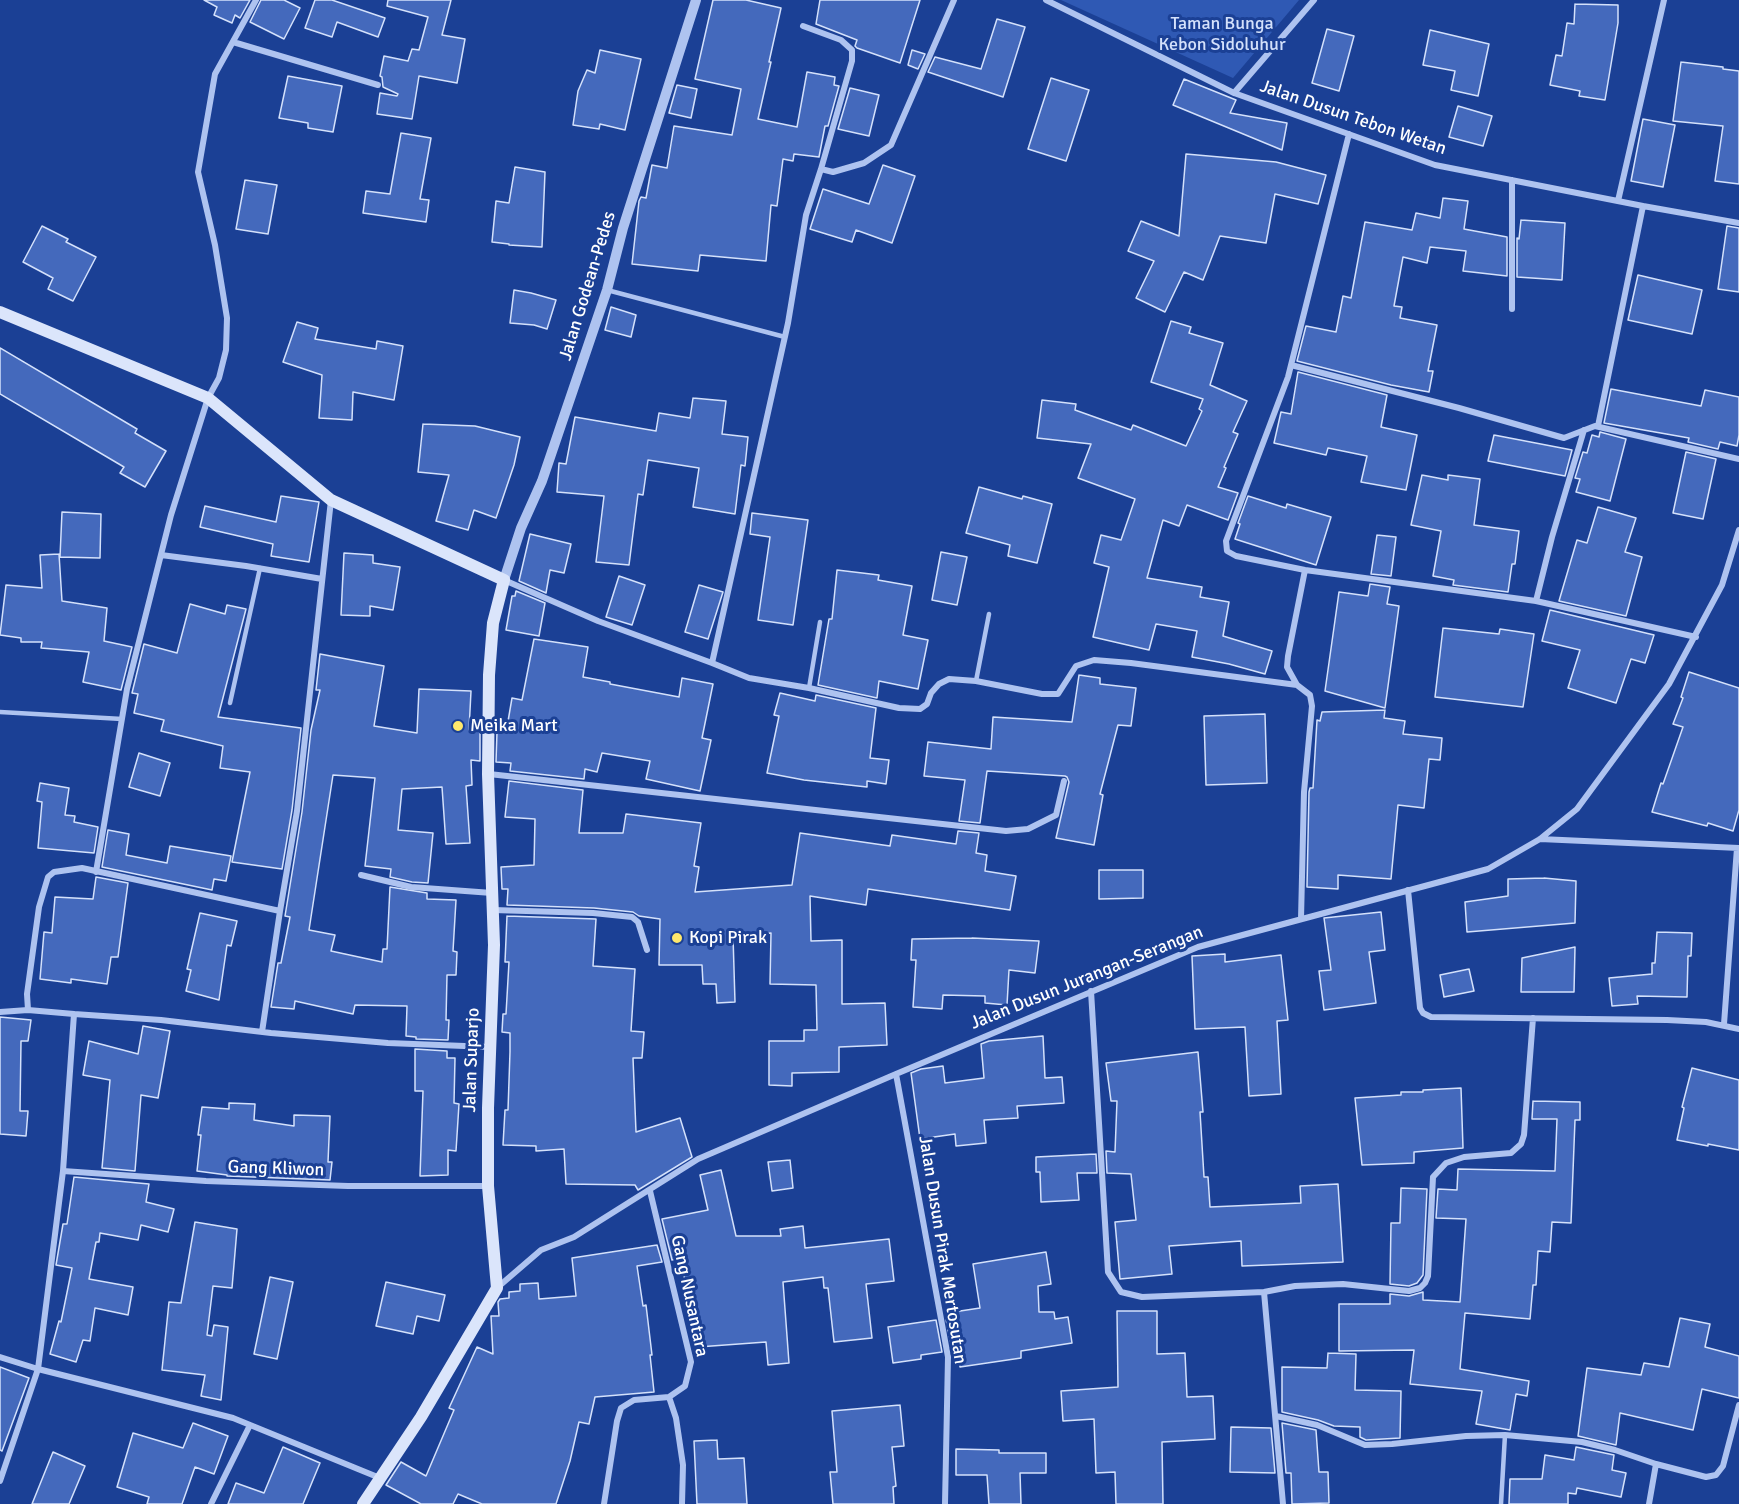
<!DOCTYPE html>
<style>
body{margin:0}
canvas{display:block;background:#1b4095}
</style>
<canvas width="1739" height="1504"></canvas>
<script>
const ctx = document.querySelector('canvas').getContext('2d');
ctx.lineJoin = 'round';
function fill(path, color) { ctx.fillStyle = color; ctx.fill(path, 'evenodd'); }
const shape = rows => new Path2D(rows.map(r => 'M' + r).join(''));
function stroke(path, color, width, dash) { ctx.strokeStyle = color; ctx.lineWidth = width; ctx.lineCap = dash ? 'butt' : 'round'; ctx.setLineDash(dash || []); ctx.stroke(path); }
function drawText(font, color, halo, rows, align = 'center') {
  ctx.font = font + ' Signika,sans-serif'; ctx.lineWidth = 6; ctx.setLineDash([]); ctx.textBaseline = 'middle'; ctx.strokeStyle = halo; ctx.fillStyle = color; for (const [text, x, y, turn = 0] of rows) {
    ctx.save(); ctx.translate(x, y); ctx.rotate((+turn || 0) * Math.PI / 180); ctx.textAlign = isNaN(turn) ? turn : align; if (halo) ctx.strokeText(text, 0, 0); ctx.fillText(text, 0, 0); ctx.restore();
  }
}
const green = shape([
 [1061,0,1299,0,1233,78]
]);
const building = shape([
 [204,0,250,0,240,18,235,15,232,23,214,15,217,7,204,0],
 [261,0,284,0,300,8,284,39,250,22,261,0],
 [315,0,332,0,385,18,378,37,337,22,332,37,305,28,315,0],
 [388,0,451,0,442,35,465,39,457,83,419,76,412,119,377,114,380,93,397,96,398,94,383,87,382,77,380,76,384,56,408,61,412,49,419,50,428,17,387,6,388,0],
 [713,0,746,0,781,8,769,62,771,62,758,119,797,127,807,72,835,77,834,85,839,86,828,126,825,126,819,157,794,154,793,161,783,159,777,206,771,205,766,261,700,255,698,271,632,264,639,201,641,197,646,198,652,165,667,168,674,126,732,135,741,89,695,79,713,0],
 [820,0,920,0,900,63,857,48,855,46,857,40,816,24,820,0],
 [1575,4,1618,5,1618,23,1605,100,1579,96,1580,91,1550,85,1556,55,1562,56,1567,23,1574,24,1575,4],
 [997,19,1025,27,1003,97,928,72,935,57,981,69,997,19],
 [1327,29,1354,36,1339,91,1312,83,1327,29],
 [1430,30,1489,44,1478,96,1451,90,1455,71,1423,65,1430,30],
 [600,50,641,59,625,130,600,124,599,129,573,125,578,91,587,70,595,73,600,50],
 [912,50,925,54,918,69,908,65,912,50],
 [1681,62,1723,67,1723,69,1739,71,1739,184,1715,181,1723,126,1673,121,1681,62],
 [288,76,342,86,333,132,308,128,308,123,279,118,288,76],
 [1051,78,1089,90,1066,161,1028,149,1051,78],
 [1184,79,1236,100,1230,113,1287,123,1282,150,1173,105,1184,79],
 [677,85,697,89,691,118,669,113,677,85],
 [850,88,879,95,869,136,838,129,850,88],
 [1458,106,1492,116,1483,146,1449,137,1458,106],
 [1643,119,1675,125,1663,187,1631,181,1643,119],
 [401,133,431,138,420,199,429,200,426,222,363,213,366,191,390,194,401,133],
 [1186,154,1276,162,1326,175,1318,204,1275,194,1266,243,1220,236,1203,280,1184,272,1165,312,1136,298,1154,261,1128,251,1141,221,1179,236,1186,154],
 [883,165,915,176,892,243,856,230,852,242,810,229,823,189,869,204,883,165],
 [515,167,545,172,542,247,509,245,509,244,492,242,496,201,509,203,515,167],
 [245,180,277,185,268,234,236,229,245,180],
 [1443,198,1468,201,1464,229,1507,237,1507,276,1463,271,1466,251,1430,247,1427,263,1403,257,1394,306,1402,307,1400,318,1437,325,1428,371,1433,371,1429,392,1391,385,1297,361,1306,326,1336,332,1343,296,1351,298,1365,222,1412,230,1416,213,1440,218,1443,198],
 [1521,220,1565,223,1562,280,1517,277,1517,238,1519,239,1521,220],
 [42,226,68,239,66,242,96,257,73,301,48,289,53,278,23,262,42,226],
 [1727,226,1739,228,1739,292,1718,289,1727,226],
 [1638,275,1702,290,1692,334,1628,320,1638,275],
 [514,290,531,293,556,300,547,329,534,325,510,323,514,290],
 [611,307,636,315,631,337,605,330,611,307],
 [1171,321,1191,327,1189,333,1223,343,1210,385,1247,401,1233,432,1238,434,1224,467,1226,468,1218,487,1238,493,1228,520,1187,505,1179,526,1163,520,1147,578,1202,587,1200,597,1229,602,1223,636,1272,651,1265,674,1229,664,1192,657,1197,631,1156,624,1149,650,1093,637,1109,567,1094,563,1101,535,1121,540,1135,499,1078,478,1091,444,1037,438,1042,400,1076,404,1075,410,1131,430,1133,425,1186,446,1202,411,1199,409,1203,399,1151,382,1171,321],
 [297,322,318,328,315,339,376,349,377,341,403,346,394,400,353,392,352,420,319,418,322,375,283,362,297,322],
 [0,348,137,429,135,433,166,451,145,487,120,473,124,467,0,394,0,348],
 [1298,372,1387,395,1381,427,1417,435,1406,490,1361,482,1367,456,1328,448,1326,455,1274,443,1281,412,1291,414,1298,372],
 [1611,389,1701,406,1705,390,1739,397,1739,435,1737,446,1720,442,1718,449,1688,442,1689,438,1604,423,1611,389],
 [693,398,726,401,722,434,748,437,745,466,741,465,735,514,693,507,699,468,648,460,643,495,638,494,629,565,596,562,604,496,557,492,559,463,566,464,575,417,656,431,659,413,690,418,693,398],
 [423,424,475,426,520,437,514,465,496,518,474,510,468,530,436,521,449,475,418,472,423,424],
 [1600,432,1626,439,1610,501,1576,492,1580,479,1575,478,1583,452,1587,453,1592,435,1599,437,1600,432],
 [1494,435,1572,450,1565,476,1488,461,1494,435],
 [1686,452,1716,459,1703,519,1673,513,1686,452],
 [1422,475,1448,480,1448,475,1480,479,1474,525,1519,531,1515,564,1512,564,1508,592,1453,585,1454,580,1433,576,1441,531,1411,525,1422,475],
 [979,487,1022,499,1023,496,1052,504,1037,563,1008,556,1010,545,966,533,979,487],
 [281,496,319,502,309,562,271,556,273,544,200,527,205,506,276,522,281,496],
 [1248,496,1286,508,1287,504,1331,517,1316,565,1235,539,1240,524,1238,523,1248,496],
 [1598,507,1636,518,1625,552,1642,557,1626,616,1559,601,1577,540,1587,543,1598,507],
 [62,512,101,514,100,558,60,557,62,512],
 [752,513,808,520,793,625,758,620,770,537,750,534,752,513],
 [530,534,571,544,564,573,550,570,546,593,519,581,530,534],
 [1377,535,1396,537,1391,576,1371,574,1377,535],
 [941,552,967,557,957,605,932,600,941,552],
 [344,553,373,555,373,563,400,567,393,610,370,606,370,616,341,615,344,553],
 [59,554,62,601,107,608,104,641,132,647,121,690,83,682,89,652,41,648,42,642,21,642,21,638,0,635,6,585,42,588,40,555,59,554],
 [837,570,879,575,878,580,912,586,903,635,928,640,918,689,879,681,877,698,818,685,829,619,832,619,837,570],
 [619,576,645,585,632,625,606,617,619,576],
 [1370,584,1390,587,1387,604,1399,606,1385,708,1325,691,1339,592,1368,596,1370,584],
 [699,585,723,592,708,639,685,632,699,585],
 [516,591,545,603,539,636,506,630,512,596,515,596,516,591],
 [190,604,225,614,227,605,246,609,218,717,301,728,292,810,282,869,232,862,250,772,220,768,223,746,161,731,164,720,134,713,138,694,132,693,144,644,177,653,190,604],
 [1550,610,1654,635,1645,663,1631,659,1616,703,1568,688,1580,650,1542,641,1550,610],
 [1443,628,1499,634,1500,629,1534,634,1523,707,1435,697,1443,628],
 [534,639,588,647,583,677,610,682,610,684,679,697,682,678,713,684,702,738,711,740,700,791,646,779,650,761,602,753,597,772,585,769,584,779,510,771,511,763,496,762,497,732,506,733,512,698,522,700,534,639],
 [320,654,384,666,374,726,417,733,419,689,471,691,469,730,480,731,480,761,471,760,472,785,466,786,470,843,446,844,442,787,402,789,398,830,433,833,428,883,412,882,390,877,391,869,365,866,375,778,333,775,309,930,335,935,331,951,382,962,383,949,387,949,390,887,427,893,427,899,456,900,453,951,457,952,456,975,447,975,446,1020,449,1020,448,1040,416,1039,416,1037,406,1036,407,1006,355,1005,353,1014,295,1001,294,1009,271,1007,278,963,281,963,290,917,285,916,302,812,311,730,320,690,316,690,320,654],
 [1689,672,1739,688,1739,810,1733,831,1708,823,1707,826,1652,812,1661,783,1663,784,1683,727,1673,724,1683,698,1681,697,1689,672],
 [1079,675,1100,678,1100,684,1136,688,1131,726,1118,725,1100,794,1103,795,1094,845,1056,838,1069,782,1067,777,1065,776,987,771,980,823,959,821,965,780,924,776,928,742,991,749,993,717,1072,722,1079,675],
 [780,693,815,701,816,695,876,708,870,758,889,760,886,784,867,781,867,787,804,780,767,773,779,716,774,715,780,693],
 [1385,710,1384,718,1405,721,1403,734,1442,738,1440,760,1429,759,1424,808,1398,805,1391,879,1338,875,1338,889,1307,887,1309,792,1310,788,1313,788,1317,720,1320,721,1322,712,1385,710],
 [1265,714,1267,783,1206,785,1204,716,1265,714],
 [139,753,170,763,160,796,129,787,139,753],
 [509,781,583,790,579,833,623,833,626,814,701,823,694,866,699,867,695,892,792,885,800,833,890,846,892,835,956,844,958,831,979,833,976,853,987,855,985,871,1016,876,1010,910,868,889,866,905,810,896,811,941,842,940,842,1004,885,1003,887,1045,839,1047,839,1072,792,1073,792,1086,769,1085,769,1041,804,1041,804,1030,817,1030,816,985,770,984,771,933,733,936,735,1002,717,1003,716,984,703,984,702,965,659,965,660,919,639,916,633,912,594,908,507,905,508,889,502,889,501,867,534,865,535,819,505,817,509,781],
 [40,783,69,788,65,815,75,816,74,822,98,827,94,853,38,848,42,802,37,801,40,783],
 [108,830,129,834,126,855,167,863,170,846,231,856,226,881,214,879,212,890,102,867,108,830],
 [1099,870,1143,870,1143,898,1099,899,1099,870],
 [96,877,128,883,118,957,111,957,107,984,71,979,71,983,40,979,44,932,52,933,55,897,93,899,96,877],
 [1544,878,1576,881,1575,923,1467,932,1465,902,1508,896,1508,879,1544,878],
 [1381,912,1385,950,1369,952,1376,1003,1324,1010,1319,971,1331,970,1324,918,1381,912],
 [200,913,237,921,231,946,227,945,219,1000,186,991,191,970,187,969,200,913],
 [507,916,596,919,593,966,635,969,631,1031,644,1032,642,1058,633,1058,636,1132,680,1118,692,1157,638,1190,635,1185,566,1184,564,1149,536,1151,536,1146,503,1145,505,1110,508,1110,510,1052,510,1033,502,1032,503,1014,506,1014,509,962,505,962,507,916],
 [1657,932,1692,933,1691,956,1688,956,1687,997,1637,996,1638,1004,1612,1006,1609,978,1652,974,1652,963,1655,963,1657,932],
 [972,938,1039,941,1035,973,1009,970,1007,1005,985,1003,985,996,943,995,942,1009,913,1007,916,960,911,960,912,939,972,938],
 [1575,947,1574,992,1521,992,1522,958,1575,947],
 [1225,954,1225,962,1281,955,1288,1020,1277,1021,1281,1094,1249,1096,1245,1027,1195,1029,1192,956,1225,954],
 [1469,969,1474,991,1444,997,1440,975,1469,969],
 [0,1017,31,1020,28,1041,21,1041,20,1111,28,1111,26,1136,0,1134,0,1017],
 [143,1026,170,1031,158,1098,141,1095,135,1171,102,1168,110,1080,83,1075,89,1041,138,1054,143,1026],
 [1043,1036,1045,1078,1062,1077,1064,1103,1017,1106,1018,1118,984,1120,986,1143,956,1146,955,1134,920,1139,911,1073,921,1069,943,1066,945,1083,984,1078,981,1044,989,1041,1043,1036],
 [415,1049,447,1051,447,1058,455,1058,454,1103,459,1104,456,1151,448,1150,448,1175,420,1176,423,1091,415,1091,415,1049],
 [1198,1052,1203,1112,1200,1112,1204,1177,1208,1177,1210,1207,1301,1203,1300,1186,1338,1184,1343,1262,1242,1266,1241,1241,1169,1246,1172,1274,1120,1279,1115,1222,1136,1220,1131,1174,1107,1173,1106,1151,1115,1152,1117,1101,1111,1101,1106,1063,1198,1052],
 [1692,1068,1739,1080,1739,1150,1708,1144,1708,1146,1677,1140,1684,1108,1682,1107,1692,1068],
 [1461,1088,1463,1148,1414,1152,1414,1163,1362,1165,1355,1098,1401,1095,1401,1092,1423,1092,1423,1090,1461,1088],
 [1533,1101,1580,1102,1580,1120,1575,1120,1571,1223,1552,1222,1550,1252,1538,1251,1536,1285,1533,1285,1530,1319,1465,1313,1460,1369,1529,1381,1527,1396,1516,1394,1510,1430,1476,1424,1482,1391,1410,1384,1414,1350,1339,1351,1339,1304,1390,1304,1390,1294,1409,1296,1423,1292,1423,1300,1460,1302,1466,1219,1436,1218,1438,1189,1457,1190,1458,1169,1555,1171,1557,1119,1532,1119,1533,1101],
 [229,1103,255,1104,254,1120,294,1126,294,1115,330,1116,328,1162,332,1162,330,1180,227,1176,227,1175,197,1171,201,1135,198,1135,202,1107,229,1109,229,1103],
 [1096,1154,1097,1173,1077,1173,1079,1200,1041,1202,1040,1172,1036,1172,1036,1157,1096,1154],
 [790,1160,793,1188,772,1191,768,1162,790,1160],
 [721,1170,736,1236,781,1236,780,1229,803,1226,805,1248,889,1239,894,1281,866,1284,872,1338,834,1342,828,1288,824,1288,823,1277,783,1282,789,1363,768,1365,766,1342,698,1347,697,1331,694,1331,692,1294,687,1294,681,1258,672,1260,662,1219,708,1210,700,1175,721,1170],
 [74,1177,149,1184,146,1202,174,1209,168,1232,141,1225,138,1240,100,1233,99,1242,96,1242,89,1279,133,1287,128,1315,95,1308,90,1341,83,1340,76,1362,50,1354,59,1321,61,1322,72,1268,56,1265,63,1224,67,1224,74,1177],
 [1401,1188,1427,1189,1423,1275,1417,1283,1409,1286,1390,1284,1391,1223,1400,1223,1401,1188],
 [195,1222,237,1229,232,1288,213,1286,207,1335,212,1336,214,1325,228,1327,221,1400,201,1396,205,1375,162,1370,169,1302,181,1303,195,1222],
 [657,1245,662,1262,637,1266,643,1306,646,1305,652,1355,650,1355,654,1392,595,1397,589,1424,579,1422,570,1461,556,1504,482,1504,458,1494,453,1504,421,1504,386,1485,401,1462,426,1476,454,1410,449,1408,477,1347,493,1354,491,1316,499,1316,498,1302,500,1299,509,1298,509,1292,520,1291,520,1284,538,1283,539,1299,576,1296,572,1258,657,1245],
 [1046,1252,1051,1284,1038,1286,1039,1312,1054,1312,1055,1319,1068,1317,1072,1343,1021,1351,1021,1358,960,1367,958,1350,952,1350,946,1319,948,1318,947,1313,980,1308,973,1264,1046,1252],
 [270,1277,293,1282,277,1359,254,1354,270,1277],
 [386,1282,445,1295,439,1321,417,1316,413,1334,376,1326,386,1282],
 [1117,1311,1157,1311,1157,1354,1185,1353,1187,1397,1213,1396,1215,1439,1162,1442,1163,1504,1116,1504,1115,1472,1096,1473,1094,1419,1063,1421,1061,1391,1118,1387,1117,1311],
 [1680,1318,1710,1324,1705,1347,1739,1356,1739,1398,1702,1389,1693,1430,1620,1413,1616,1445,1578,1436,1587,1368,1641,1375,1644,1363,1669,1367,1680,1318],
 [936,1320,942,1352,921,1355,921,1359,893,1363,888,1327,936,1320],
 [1328,1353,1356,1354,1355,1390,1401,1391,1400,1438,1366,1440,1360,1437,1360,1427,1334,1426,1318,1420,1282,1412,1282,1367,1327,1368,1328,1353],
 [0,1367,29,1378,2,1451,0,1450,0,1367],
 [900,1405,904,1446,892,1447,896,1486,893,1487,894,1504,833,1504,830,1472,837,1472,832,1411,900,1405],
 [193,1423,228,1436,214,1474,195,1467,182,1504,147,1504,149,1497,117,1487,133,1433,183,1448,193,1423],
 [1282,1423,1316,1430,1319,1472,1328,1472,1329,1503,1292,1504,1291,1473,1286,1473,1282,1423],
 [1231,1427,1271,1428,1275,1473,1230,1472,1231,1427],
 [717,1440,718,1459,744,1458,747,1504,697,1504,694,1441,717,1440],
 [283,1447,320,1463,303,1504,228,1504,236,1483,264,1493,283,1447],
 [1576,1447,1614,1455,1612,1470,1626,1473,1621,1497,1577,1488,1576,1494,1568,1493,1568,1504,1509,1504,1510,1479,1542,1479,1545,1455,1574,1460,1576,1447],
 [956,1449,999,1450,999,1453,1046,1453,1046,1473,1020,1473,1021,1504,989,1504,987,1475,956,1475,956,1449],
 [53,1452,85,1466,69,1504,32,1504,53,1452]
]);
const service = shape([
 [607,290,785,337],
 [976,681,989,614],
 [809,688,820,622],
 [230,703,260,568],
 [0,712,122,719],
 [1501,1504,1505,1435]
]);
const minor = shape([
 [954,0,891,145,864,163,833,172,821,169,806,215,788,323,712,663,749,678,809,688,899,708,920,709,927,704,931,693,939,684,949,679,976,681,1042,694,1058,694,1076,666,1094,660,1131,663,1297,685],
 [1046,0,1234,93,1435,165,1643,206,1739,223],
 [803,26,841,40,852,50,852,61,821,169],
 [233,42,378,85],
 [1234,93,1314,0],
 [1349,134,1288,377,1226,541,1227,551,1236,556,1305,570,1536,601,1696,637],
 [1512,180,1512,309],
 [1618,201,1664,0],
 [1291,365,1459,408,1564,438,1595,426,1739,459],
 [1598,426,1643,206],
 [161,555,246,566,322,579],
 [504,580,598,621,712,663],
 [1536,601,1552,537,1584,430],
 [489,774,1006,831,1028,829,1056,815,1064,781],
 [1540,839,1739,848],
 [96,872,127,689,171,515,208,398,219,378,226,350,227,318,215,245,198,172,215,74,256,0],
 [361,875,411,887,492,893],
 [1408,890,1420,1008,1423,1013,1431,1017,1667,1020,1706,1022,1739,1029],
 [493,910,593,913,632,917,638,922,647,950],
 [1301,919,1304,792,1312,706,1310,695,1297,685,1287,667,1288,656,1305,570],
 [1091,991,1108,1272,1121,1292,1142,1297,1264,1292,1295,1286,1343,1284,1409,1291,1420,1288,1425,1283,1428,1276,1433,1177,1446,1163,1464,1157,1511,1153,1521,1144,1524,1135,1533,1018],
 [0,1012,28,1010,27,994,39,907,48,877,54,872,82,868,280,911,297,811,331,500],
 [74,1014,161,1020,271,1033,388,1043,490,1047],
 [1724,1024,1737,848],
 [262,1032,280,911],
 [896,1074,948,1357,945,1504],
 [63,1171,206,1181,348,1186,487,1186],
 [498,1287,541,1250,574,1237,698,1159,896,1074,1198,947,1488,869,1540,839,1577,809,1669,684,1722,585,1739,530],
 [1264,1292,1283,1504],
 [0,1357,38,1369,233,1418,380,1478],
 [669,1397,676,1418,683,1465,682,1504],
 [1276,1416,1317,1425,1365,1445,1392,1444,1466,1436,1505,1435,1582,1442,1615,1450,1656,1464],
 [0,1481,38,1369,63,1171,74,1014,28,1010],
 [211,1504,250,1425],
 [604,1504,617,1421,621,1408,634,1400,669,1397,685,1386,691,1362,650,1191],
 [1649,1504,1656,1464,1706,1477,1716,1475,1723,1466,1739,1405]
]);
const tertiary = shape([
 [504,580,521,528,542,481,607,290,623,228,696,0]
]);
const secondary = shape([
 [0,312,208,398,331,500,504,580,493,623,489,675,488,774,494,945,488,1108,488,1186,497,1288,421,1417,363,1504]
]);
const markers = [
 [458,726,6,"#ffe86c"],
 [677,938,6,"#ffe86c"]
];
const parkNames = [
 ["Taman Bunga",1222,24],
 ["Kebon Sidoluhur",1222,45]
];
const streetNames = [
 ["Jalan Dusun Tebon Wetan",1353,118,19],
 ["Jalan Godean-Pedes",588,286,-73],
 ["Jalan Dusun Jurangan-Serangan",1087,978,-22],
 ["Jalan Suparjo",472,1060,-88],
 ["Gang Kliwon",276,1169,2],
 ["Jalan Dusun Pirak Mertosutan",942,1250,81],
 ["Gang Nusantara",689,1296,78]
];
const poiNames = [
 ["Meika Mart",470,726],
 ["Kopi Pirak",689,938]
];
fill(green, '#2f59b4');
fill(building, '#4469bc');
stroke(building, '#d4e1fb', 1.5);
stroke(service, '#aec3f0', 4.5);
stroke(minor, '#aec3f0', 6);
stroke(tertiary, '#aec3f0', 10);
stroke(secondary, '#dbe5fb', 12);
for (const [x, y, r, color] of markers) { const dot = new Path2D(); dot.arc(x, y, r, 0, 2 * Math.PI); ctx.fillStyle = color; ctx.fill(dot); stroke(dot, '#1b4095', 2); }
drawText('18px', '#d4e1fb', '#1b4095', parkNames);
drawText('18px', '#fff', '#1b4095', streetNames);
drawText('18px', '#fff', '#1b4095', poiNames, 'left');
</script>
